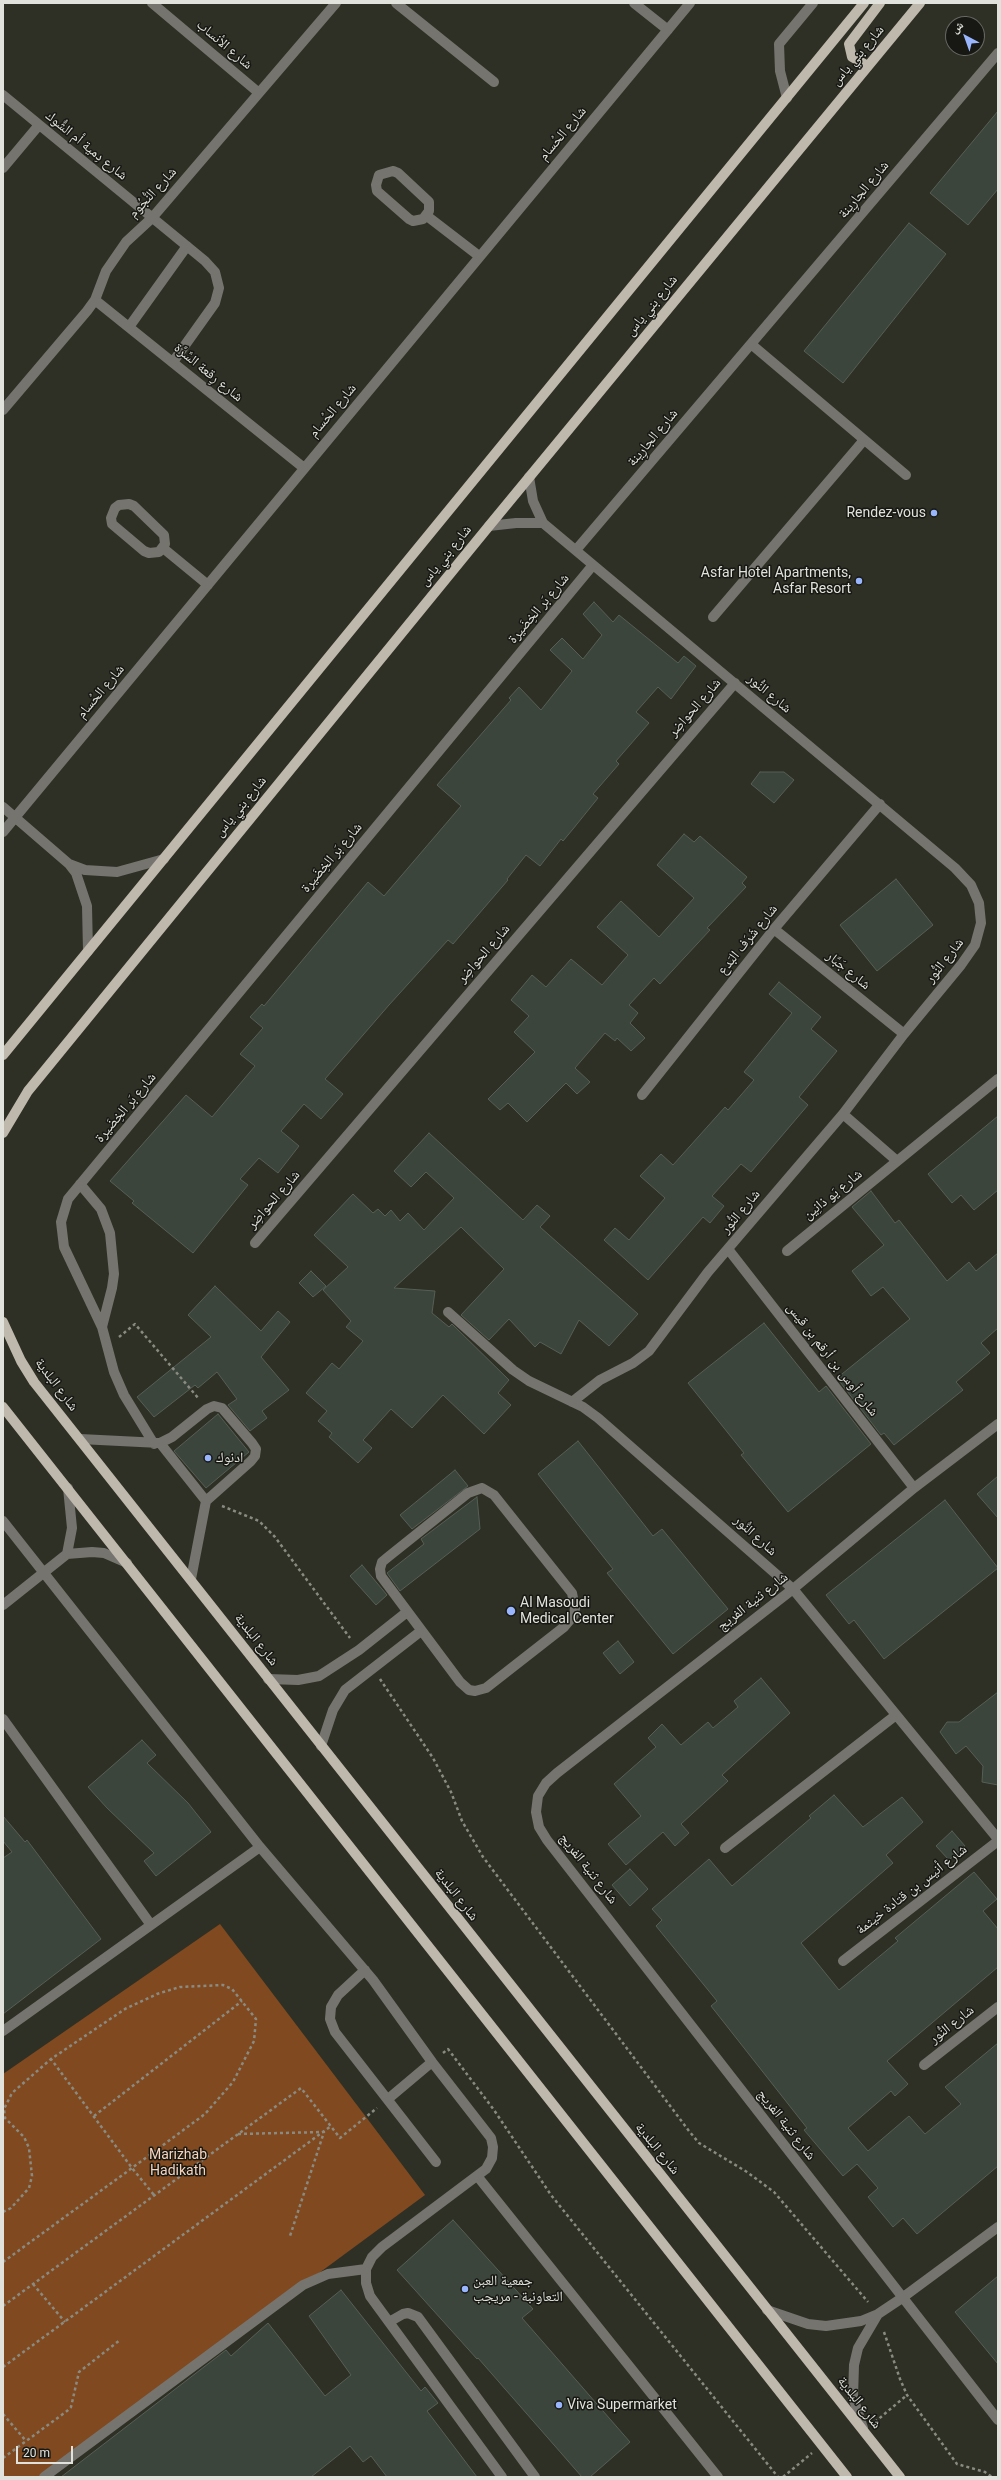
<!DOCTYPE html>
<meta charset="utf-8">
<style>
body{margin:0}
#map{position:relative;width:1001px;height:2480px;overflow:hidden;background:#2e3025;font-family:Roboto,"Noto Naskh Arabic",sans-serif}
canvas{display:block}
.frame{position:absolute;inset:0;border:4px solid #e1e2db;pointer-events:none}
.north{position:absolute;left:945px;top:16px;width:40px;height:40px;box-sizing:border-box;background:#171813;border:1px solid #686963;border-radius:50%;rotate:319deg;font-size:11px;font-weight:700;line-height:16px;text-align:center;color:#e1e2db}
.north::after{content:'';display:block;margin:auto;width:14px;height:18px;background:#99b5fd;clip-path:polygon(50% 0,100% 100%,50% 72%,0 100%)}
.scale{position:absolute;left:16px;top:2446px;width:57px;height:18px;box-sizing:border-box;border:2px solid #e1e2db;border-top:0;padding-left:5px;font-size:12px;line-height:14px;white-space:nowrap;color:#e1e2db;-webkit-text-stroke:3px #171813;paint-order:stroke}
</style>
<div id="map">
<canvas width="1001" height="2480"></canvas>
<div class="frame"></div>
<div class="north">ش</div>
<div class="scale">20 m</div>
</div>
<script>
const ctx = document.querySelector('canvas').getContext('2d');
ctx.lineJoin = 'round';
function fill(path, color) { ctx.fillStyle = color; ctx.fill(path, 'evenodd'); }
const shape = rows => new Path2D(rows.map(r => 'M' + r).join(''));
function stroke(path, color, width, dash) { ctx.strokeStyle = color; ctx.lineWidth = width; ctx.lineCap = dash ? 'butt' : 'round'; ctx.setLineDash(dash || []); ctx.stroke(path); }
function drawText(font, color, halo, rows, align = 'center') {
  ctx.font = font + ' Roboto,"Noto Naskh Arabic",sans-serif'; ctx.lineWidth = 3; ctx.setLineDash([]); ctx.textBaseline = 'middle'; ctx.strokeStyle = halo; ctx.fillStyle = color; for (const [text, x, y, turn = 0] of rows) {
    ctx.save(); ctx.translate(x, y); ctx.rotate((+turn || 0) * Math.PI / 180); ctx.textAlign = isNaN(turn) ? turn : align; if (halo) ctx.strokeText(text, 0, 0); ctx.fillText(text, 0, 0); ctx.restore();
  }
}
const green = shape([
 [220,1924,425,2195,42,2477,3,2477,3,2074]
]);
const building = shape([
 [998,111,998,189,968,225,930,193,998,111],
 [909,223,946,254,843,383,804,351,909,223],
 [594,602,613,622,619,615,678,663,684,656,696,666,671,699,658,687,636,712,649,723,616,761,619,764,593,794,598,798,573,829,563,841,561,839,540,866,526,855,507,879,508,880,453,944,448,940,389,1005,325,1079,343,1094,321,1119,304,1104,281,1131,299,1146,278,1173,259,1158,240,1179,248,1185,193,1253,132,1203,134,1201,110,1181,186,1095,212,1117,255,1066,240,1054,263,1028,250,1017,262,1004,264,1006,368,882,384,896,461,806,437,785,511,700,509,698,519,687,541,710,572,671,550,650,562,638,583,659,602,635,583,614,594,602],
 [760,772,784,772,794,780,774,803,751,784,760,772],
 [684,834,694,842,700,836,747,877,742,883,746,887,707,928,710,930,660,984,654,978,629,1005,638,1013,630,1023,645,1038,631,1051,617,1038,615,1041,605,1033,575,1068,590,1082,577,1094,566,1083,527,1122,508,1103,500,1110,488,1099,535,1052,514,1032,529,1016,511,1000,532,975,546,987,571,959,602,985,628,955,597,927,621,901,659,937,694,898,657,865,684,834],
 [896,879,933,925,877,971,840,925,896,879],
 [779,982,821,1017,811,1029,837,1051,799,1097,808,1105,751,1172,741,1164,712,1196,724,1206,710,1223,703,1217,648,1280,604,1240,615,1228,629,1240,665,1198,640,1176,661,1154,673,1165,725,1107,728,1110,754,1080,744,1072,792,1013,769,994,779,982],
 [998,1116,998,1190,974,1210,961,1195,952,1203,928,1174,998,1116],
 [429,1133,523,1220,537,1205,550,1216,540,1227,638,1314,609,1346,579,1320,561,1354,540,1342,535,1347,509,1319,489,1340,461,1315,504,1269,461,1227,394,1288,435,1291,432,1313,449,1327,452,1324,509,1380,498,1393,511,1405,484,1434,443,1395,412,1428,391,1409,363,1440,372,1448,358,1463,329,1437,332,1433,318,1421,327,1411,306,1393,332,1363,339,1369,363,1341,346,1327,351,1321,323,1290,348,1267,314,1235,353,1194,373,1213,378,1209,385,1216,391,1210,400,1221,408,1213,424,1230,454,1198,426,1172,411,1187,394,1171,429,1133],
 [871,1191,895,1223,899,1220,947,1281,969,1262,976,1271,998,1253,998,1328,981,1343,990,1353,956,1382,963,1390,894,1445,884,1433,881,1435,837,1378,910,1319,883,1287,871,1296,852,1271,884,1245,852,1207,871,1191],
 [311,1271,326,1286,313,1297,299,1283,311,1271],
 [215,1286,261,1331,278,1311,290,1322,261,1357,289,1390,262,1411,267,1418,250,1431,228,1405,237,1399,217,1372,198,1388,195,1385,154,1417,137,1397,211,1337,188,1315,215,1286],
 [764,1323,819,1392,826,1386,871,1444,788,1512,741,1455,744,1453,688,1383,764,1323],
 [218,1414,249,1452,206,1488,174,1451,218,1414],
 [578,1441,653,1536,662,1529,728,1609,673,1654,607,1573,613,1569,538,1474,578,1441],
 [455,1470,468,1486,412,1529,400,1515,455,1470],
 [998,1476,998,1518,977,1494,998,1476],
 [477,1497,480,1529,400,1591,387,1573,424,1544,421,1539,477,1497],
 [945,1500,998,1568,884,1659,854,1620,849,1624,826,1595,945,1500],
 [362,1565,387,1595,376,1605,350,1576,362,1565],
 [618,1641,634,1662,620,1674,603,1653,618,1641],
 [761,1678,790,1713,722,1775,728,1781,681,1824,689,1833,675,1846,663,1832,626,1865,608,1844,641,1816,614,1784,656,1747,648,1738,662,1724,681,1745,708,1722,713,1728,738,1707,734,1701,761,1678],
 [998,1692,998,1785,982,1782,983,1766,966,1746,956,1754,940,1732,947,1722,959,1722,998,1692],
 [142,1740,156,1755,147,1763,188,1803,211,1832,156,1876,144,1861,154,1853,107,1808,88,1787,142,1740],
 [834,1795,863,1827,902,1797,923,1822,886,1855,893,1863,801,1943,839,1990,898,1941,895,1938,974,1872,997,1899,983,1911,998,1929,998,1967,887,2061,908,2084,895,2096,891,2091,848,2128,868,2151,909,2116,925,2134,961,2104,945,2087,998,2043,998,2166,917,2234,903,2218,893,2227,868,2197,878,2188,857,2164,843,2176,804,2130,807,2128,711,2006,717,2001,656,1926,662,1920,652,1909,709,1859,732,1886,811,1818,809,1816,834,1795],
 [3,1816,25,1842,27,1840,101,1939,3,2014,3,1858,12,1852,3,1841,3,1816],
 [952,1831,965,1846,949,1860,936,1846,952,1831],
 [630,1869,648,1889,630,1906,612,1885,630,1869],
 [453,2220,533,2309,522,2318,630,2442,590,2477,582,2477,478,2358,477,2359,397,2270,453,2220],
 [998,2276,998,2364,955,2312,998,2276],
 [341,2290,421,2391,425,2387,438,2403,427,2411,477,2477,387,2477,371,2456,363,2462,350,2446,311,2477,61,2477,226,2350,231,2356,268,2323,325,2396,351,2375,309,2316,341,2290]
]);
const path = shape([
 [119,1337,135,1324,199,1399],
 [222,1506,259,1521,275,1537,350,1638],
 [380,1679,433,1758,451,1792,462,1821,483,1857,689,2131,699,2143,747,2172,774,2192,868,2302],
 [443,2053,448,2049,494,2110,551,2195,778,2477],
 [94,2116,242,2001],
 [238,2134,324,2132,290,2236],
 [3,2212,11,2208,29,2188,32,2176,29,2148,24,2137,5,2118,4,2109,12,2093,51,2059],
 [3,2262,132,2168,205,2114,233,2082,254,2041,256,2019,232,1989,223,1985,180,1987,157,1994,125,2009,51,2059,132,2168,154,2195],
 [33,2284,65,2322],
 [3,2306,301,2088,340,2138,377,2108],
 [884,2332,900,2379,907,2395,957,2464,985,2472,992,2477],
 [3,2367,331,2126],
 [3,2414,26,2441],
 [875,2422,907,2395],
 [3,2458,67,2411,71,2407,79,2372,120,2340],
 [783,2477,812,2453]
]);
const minor = shape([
 [152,3,259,93],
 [396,3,494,82],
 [634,3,668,30],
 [3,95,205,261,215,272,219,288,215,303,173,362],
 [787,98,780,71,779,44,813,3],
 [3,168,39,125],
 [393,171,398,173,429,202,429,211,423,219,413,221,409,219,377,191,376,185,379,175,393,171],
 [427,216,479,256],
 [95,300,304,468],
 [129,327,187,246],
 [751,344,906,475],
 [3,410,87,311,95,300,106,271,126,242,152,218,336,3],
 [529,477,533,501,543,523,955,868,971,885,979,903,981,923,975,945,961,965,904,1034,843,1114,708,1272,649,1351,633,1363,600,1380,572,1402],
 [129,504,134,506,164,535,165,544,159,552,149,553,144,551,112,524,111,518,115,508,119,505,129,504],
 [489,526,516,523,543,523],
 [163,548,208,585],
 [576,550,998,53],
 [713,617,864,440],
 [3,807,69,864,76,873,87,906,88,951],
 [3,832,690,3],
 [69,864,85,870,117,872,164,859],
 [774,929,904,1034],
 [642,1095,774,929,880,804],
 [843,1114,897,1161],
 [80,1184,101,1209,110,1233,114,1274,112,1288,102,1327],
 [255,1243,735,683],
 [728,1249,914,1488],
 [787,1251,998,1079],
 [448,1312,513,1370,529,1381,583,1407,598,1418,793,1589,998,1839],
 [998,1424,914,1488,793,1589,557,1773,546,1783,538,1796,536,1812,539,1827,547,1840,998,2420],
 [80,1439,160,1443,172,1437,207,1409,214,1406,222,1408,252,1443,256,1449,255,1456,251,1461,206,1501,191,1579],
 [160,1443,206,1501],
 [154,1444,124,1395,114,1372,102,1327,64,1247,61,1222,68,1199,593,565],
 [482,1488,494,1495,572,1593,575,1608,574,1615,564,1627,486,1688,475,1691,469,1690,460,1682,381,1576,380,1569,382,1562,388,1557,468,1493,482,1488],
 [3,1521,260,1847,373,1980,432,2062,491,2138,493,2147,492,2158,486,2169,382,2247,372,2257,366,2269,366,2283,370,2296,502,2477],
 [67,1554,72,1528,68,1488],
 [3,1605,67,1554,92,1552,104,1553,127,1563],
 [268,1679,298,1680,319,1676,359,1650,407,1612],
 [3,1719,151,1925],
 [321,1746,333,1710,345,1690,421,1631],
 [725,1848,896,1715],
 [843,1961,998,1841],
 [365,1970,338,1995,331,2007,330,2019,335,2032,436,2162],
 [3,2031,260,1847],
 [924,2065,998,2007],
 [388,2099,432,2062],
 [478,2177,718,2477],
 [767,2310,808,2324,826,2326,861,2321,878,2314,902,2298,998,2227],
 [389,2322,403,2314,408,2313,418,2317,535,2477],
 [863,2428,853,2397,854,2365,858,2348,878,2314],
 [44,2477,303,2285,328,2274,366,2269]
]);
const major = shape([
 [868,66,852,57,849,44,880,3],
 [3,1055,864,3],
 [3,1133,28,1091,489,526,920,3],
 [3,1322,21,1361,34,1382,900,2477],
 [3,1407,847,2477]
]);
const markers = [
 [934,513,4,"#99b5fd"],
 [859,581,4,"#99b5fd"],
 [208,1458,4,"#99b5fd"],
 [511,1611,5,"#99b5fd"],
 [465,2289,4,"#99b5fd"],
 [559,2405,4,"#99b5fd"]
];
const streetNames = [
 ["شارع الأنساب",224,45,40],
 ["شارع بني ياس",858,56,-50],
 ["شارع الحُسام",563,134,-50],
 ["شارع دِمية أم الشُّوك",86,146,39],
 ["شارع الجارِينة",864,190,-50],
 ["شارع النُّجُوم",153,193,-47],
 ["شارع بني ياس",652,306,-51],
 ["شارع رِقعة السِّرَّة",208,373,39],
 ["شارع الحُسام",333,411,-50],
 ["شارع الجارِينة",653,438,-50],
 ["شارع بني ياس",446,556,-51],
 ["شارع بَر الخِضَيرة",539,609,-50],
 ["شارع الحُسام",101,692,-50],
 ["شارع النُّور",769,694,40],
 ["شارع الحواضِر",695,708,-49],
 ["شارع بني ياس",241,807,-51],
 ["شارع بَر الخِضَيرة",332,858,-50],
 ["شارع شَرَف البَدع",748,940,-51],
 ["شارع الحواضِر",484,954,-49],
 ["شارع النُّور",945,961,-52],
 ["شارع جَبَّار",848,971,39],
 ["شارع بَر الخِضَيرة",126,1108,-50],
 ["شارع يَو ذانِين",833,1195,-39],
 ["شارع الحواضِر",274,1200,-49],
 ["شارع النُّور",741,1212,-50],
 ["شارع أوس بن أرقم بن قيس",832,1360,52],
 ["شارع البلدية",56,1385,53],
 ["شارع النُّور",755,1536,42],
 ["شارع ثنية الفريج",753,1602,-38],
 ["شارع البلدية",256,1640,52],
 ["شارع ثنية الفريج",588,1869,52],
 ["شارع أنيس بن قتادة خيثمة",912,1890,-38],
 ["شارع البلدية",456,1895,52],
 ["شارع النُّور",952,2025,-38],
 ["شارع ثنية الفريج",786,2125,52],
 ["شارع البلدية",657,2149,51],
 ["شارع البلدية",859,2403,52]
];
const poiNames = [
 ["Rendez-vous",926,513,"right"],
 ["Asfar Hotel Apartments,",851,573,"right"],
 ["Asfar Resort",851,589,"right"],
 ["ادنوك",216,1458],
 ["Al Masoudi",520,1603],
 ["Medical Center",520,1619],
 ["جمعية العبن",473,2281],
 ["التعاونبة - مريجب",473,2297],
 ["Viva Supermarket",567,2405]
];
const parkNames = [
 ["Marizhab",178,2155],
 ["Hadikath",178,2171]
];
fill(green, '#80491f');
fill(building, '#3c453c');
stroke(building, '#555f55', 1);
stroke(path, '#898b82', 2.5, [3, 3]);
stroke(minor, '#76746e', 10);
stroke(major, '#beb8ad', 10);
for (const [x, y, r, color] of markers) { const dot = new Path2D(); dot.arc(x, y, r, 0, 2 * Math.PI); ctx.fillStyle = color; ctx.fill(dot); stroke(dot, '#171813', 1.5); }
drawText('14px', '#e1e2db', '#171813', streetNames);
drawText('14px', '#e1e2db', '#171813', poiNames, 'left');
drawText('14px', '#f9d4bc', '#171813', parkNames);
</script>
